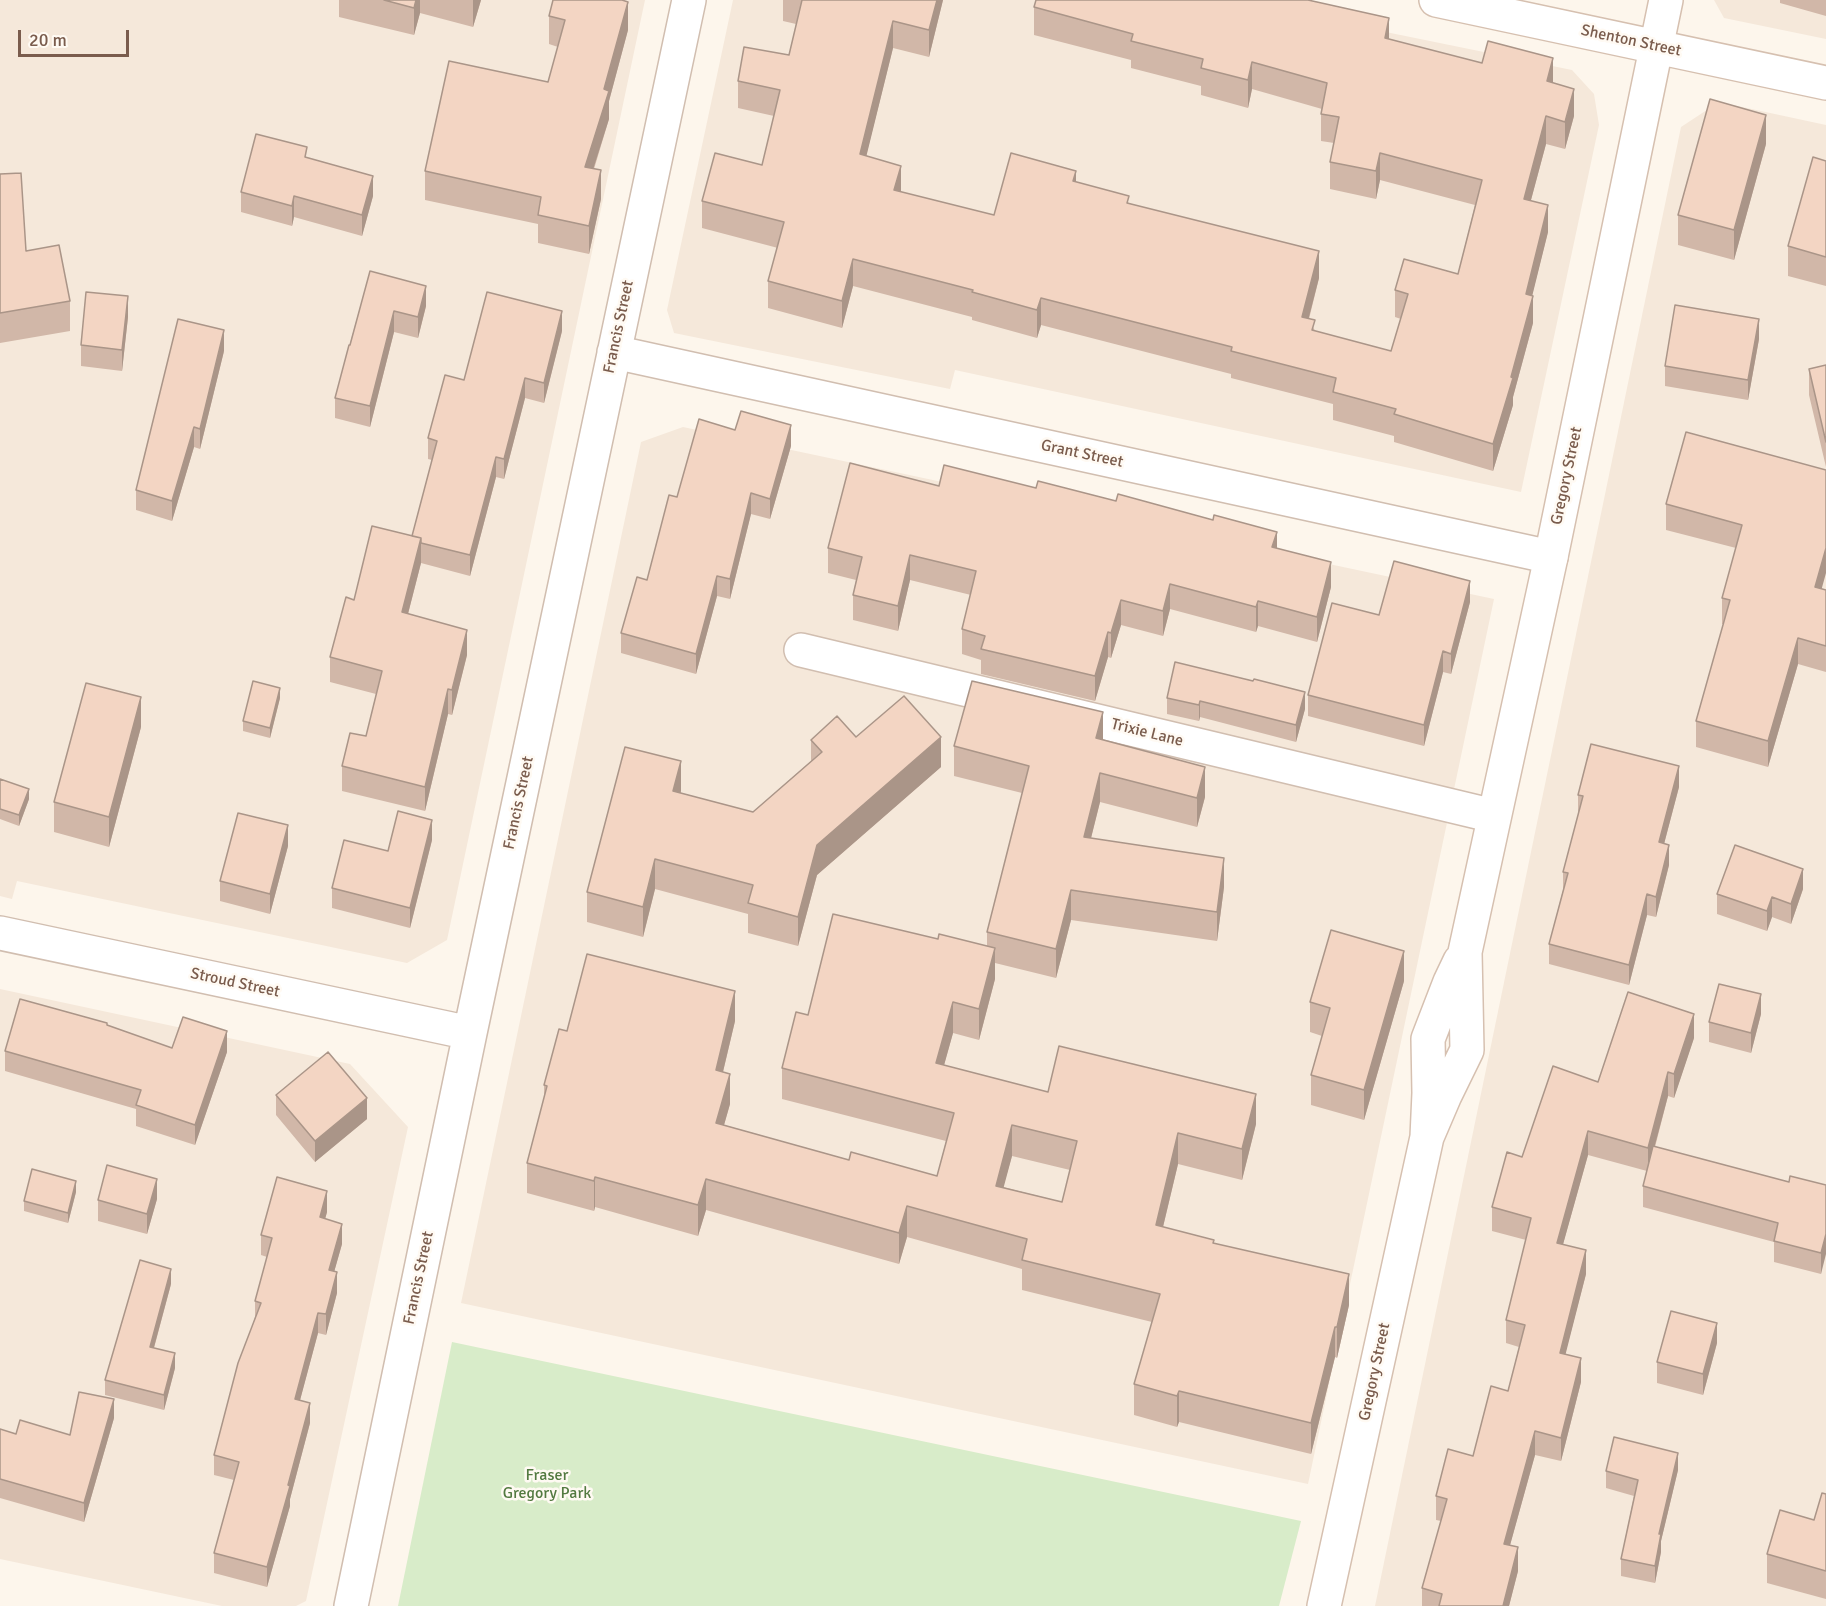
<!DOCTYPE html>
<style>
body{margin:0}
#map{position:relative;width:1826px;height:1606px;overflow:hidden;background:#fdf6ec;font-family:Signika,sans-serif}
canvas{display:block}
.scale{position:absolute;left:18px;top:30px;width:111px;height:27px;box-sizing:border-box;border:3px solid #7a5c4d;border-top:0;padding-left:8px;font-size:18px;line-height:21px;white-space:nowrap;color:#7a5c4d;-webkit-text-stroke:4px #fffaf3;paint-order:stroke}
</style>
<div id="map">
<canvas width="1826" height="1606"></canvas>
<div class="scale">20 m</div>
</div>
<script>
const ctx = document.querySelector('canvas').getContext('2d');
ctx.lineJoin = 'round';
function fill(path, color) { ctx.fillStyle = color; ctx.fill(path, 'evenodd'); }
const shape = rows => new Path2D(rows.map(r => 'M' + r).join(''));
function stroke(path, color, width, dash) { ctx.strokeStyle = color; ctx.lineWidth = width; ctx.lineCap = dash ? 'butt' : 'round'; ctx.setLineDash(dash || []); ctx.stroke(path); }
function drawText(font, color, halo, rows, align = 'center') {
  ctx.font = font + ' Signika,sans-serif'; ctx.lineWidth = 5; ctx.setLineDash([]); ctx.textBaseline = 'middle'; ctx.strokeStyle = halo; ctx.fillStyle = color; for (const [text, x, y, turn = 0] of rows) {
    ctx.save(); ctx.translate(x, y); ctx.rotate((+turn || 0) * Math.PI / 180); ctx.textAlign = isNaN(turn) ? turn : align; if (halo) ctx.strokeText(text, 0, 0); ctx.fillText(text, 0, 0); ctx.restore();
  }
}
const residential = shape([
 [0,0,645,0,447,940,407,963,17,881,12,899,0,896],
 [733,0,1229,0,1572,70,1594,94,1599,125,1521,492,955,370,950,389,674,333,667,310],
 [1714,0,1826,0,1826,39,1724,18],
 [1719,102,1826,125,1826,1606,1375,1606,1681,127],
 [683,427,1494,599,1308,1484,461,1303,641,442],
 [0,989,350,1064,408,1127,306,1601,296,1606,222,1606,0,1559]
]);
const green = shape([
 [452,1342,1301,1521,1279,1606,398,1606]
]);
const street = shape([
 [614,352,1551,557],
 [801,650,1494,816],
 [0,933,470,1033],
 [351,1606,470,1033,689,0]
]);
const secondary = shape([
 [1436,0,1826,83],
 [1427,1137,1445,1095,1467,1050,1465,952,1551,557,1666,0],
 [1324,1606,1427,1137,1429,1093,1428,1039,1450,982,1460,961]
]);
const wall = shape([
 [339,0,481,0,473,27,420,13,414,35,339,17],
 [783,0,943,0,929,57,893,48,866,156,901,192,994,215,1076,182,1319,278,1309,319,1315,331,1391,351,1401,319,1395,317,1395,290,1458,274,1475,205,1380,180,1376,199,1330,189,1330,162,1334,143,1321,141,1321,114,1322,109,1252,89,1248,108,1201,95,1201,86,1131,68,1131,60,1034,35,1034,7,1389,39,1553,83,1574,116,1565,149,1546,144,1531,200,1548,232,1532,295,1533,323,1513,397,1513,405,1493,471,1394,442,1394,436,1333,420,1333,404,1231,378,1231,374,1041,325,1037,338,972,320,972,317,853,286,842,328,768,308,768,281,778,248,702,228,702,201,762,165,774,116,738,108,738,81,789,55,796,24,783,21],
 [1780,0,1826,0,1826,16,1780,3],
 [626,1,628,30,609,101,609,119,594,169,601,199,589,254,538,243,538,224,425,200,425,171,548,82,558,47,549,44,549,16],
 [1766,144,1734,260,1678,245,1678,215],
 [307,158,373,196,362,236,294,217,292,226,241,212,241,192],
 [1826,161,1826,286,1788,276,1788,246],
 [0,174,26,251,70,301,70,331,0,343],
 [370,271,426,306,418,338,394,332,370,427,335,418,335,398],
 [128,317,122,371,81,366,81,345],
 [562,331,544,403,525,398,504,479,496,477,470,576,421,563,408,614,467,655,452,715,448,714,425,811,342,791,342,766,366,736,376,694,330,682,330,657,354,600,412,536,432,460,428,459,428,438],
 [1759,339,1748,400,1665,386,1665,366],
 [224,351,200,449,194,447,172,521,136,510,136,490],
 [1826,365,1826,467,1809,395,1809,369],
 [1686,432,1822,589,1826,590,1826,672,1798,664,1768,767,1696,747,1696,721,1724,624,1722,624,1722,598,1736,548,1666,530,1666,504],
 [791,446,770,519,751,514,730,599,717,596,696,674,621,653,621,633,647,580,677,497],
 [939,486,1277,548,1331,587,1317,642,1258,626,1256,632,1170,609,1163,636,1121,625,1111,658,1108,657,1095,701,981,674,981,660,962,654,962,629,971,595,910,580,898,631,853,620,853,595,856,580,828,573,828,548],
 [1470,602,1451,674,1443,672,1424,746,1308,716,1308,695,1379,615],
 [280,698,270,738,243,731,243,721],
 [1167,698,1305,709,1296,742,1200,717,1199,721,1167,714],
 [141,727,109,847,54,832,54,802],
 [856,737,941,767,817,875,798,946,748,933,748,914,655,889,643,937,587,922,587,892,681,791,681,793,753,812,811,761,811,740],
 [1103,740,1205,797,1197,827,1100,802,1091,838,1224,887,1217,941,1071,920,1056,978,995,963,995,979,979,1040,953,1033,944,1065,1048,1092,1256,1124,1242,1180,1178,1164,1163,1227,1214,1243,1349,1305,1337,1358,1335,1357,1311,1454,1179,1422,1177,1427,1134,1415,1134,1384,1152,1322,1022,1290,1022,1269,907,1237,899,1264,706,1210,698,1236,595,1207,594,1211,527,1193,527,1163,544,1098,544,1085,567,1031,735,1021,723,1072,730,1104,724,1125,849,1160,937,1176,946,1141,782,1099,782,1068,808,1015,938,939,987,946,987,932,1022,793,954,776,954,746],
 [1012,1156,1070,1170,1062,1202,1003,1187],
 [0,779,29,799,19,826,0,819],
 [1679,787,1664,844,1669,865,1656,917,1647,915,1629,985,1549,964,1549,944,1563,890,1563,872,1578,815,1578,795],
 [432,840,410,928,332,908,332,888],
 [288,846,270,914,220,901,220,881],
 [1803,889,1791,924,1772,917,1767,931,1717,914,1717,894],
 [1404,981,1364,1120,1311,1105,1311,1075,1322,1036,1310,1032,1310,1002],
 [1761,1014,1751,1053,1709,1042,1709,1022],
 [107,1025,172,1048,227,1052,195,1145,136,1126,136,1109,5,1071,5,1051],
 [1694,1038,1674,1098,1668,1096,1655,1147,1789,1182,1826,1185,1821,1274,1774,1262,1774,1242,1643,1207,1643,1186,1647,1171,1588,1155,1563,1244,1586,1274,1565,1354,1581,1382,1561,1461,1535,1455,1510,1545,1518,1571,1509,1606,1422,1606,1422,1588,1441,1521,1436,1520,1436,1496,1473,1456,1508,1391,1519,1347,1506,1343,1506,1320,1526,1240,1492,1231,1492,1207,1522,1157,1598,1082],
 [276,1095,367,1119,315,1162,276,1115],
 [76,1192,68,1223,24,1211,24,1201],
 [157,1199,147,1234,98,1221,98,1200],
 [327,1212,325,1219,342,1244,334,1272,337,1293,326,1335,318,1333,300,1400,310,1423,290,1499,290,1506,267,1587,214,1573,214,1553,234,1480,214,1475,214,1455,255,1317,255,1301,267,1257,261,1255,261,1235],
 [171,1284,154,1348,175,1368,164,1410,105,1395,105,1380],
 [1717,1343,1703,1395,1657,1383,1657,1362],
 [114,1418,84,1522,0,1498,0,1429,16,1434,70,1435],
 [1678,1470,1661,1541,1661,1552,1655,1583,1621,1576,1621,1559,1634,1496,1606,1488,1606,1471],
 [1826,1494,1826,1599,1767,1583,1767,1554,1814,1520]
]);
const shadedWall = shape([
 [416,0,420,0,420,13,414,35,414,8],
 [473,0,481,0,473,27],
 [937,0,943,0,929,57,929,30],
 [628,2,628,30,609,101,609,119,585,195,585,167,604,89],
 [1389,18,1389,45,1385,38],
 [893,21,893,48,860,182,860,154],
 [1553,58,1553,85,1547,81],
 [1252,62,1252,89,1248,108,1248,80],
 [1574,89,1574,116,1565,149,1565,122],
 [1766,115,1766,144,1734,260,1734,230],
 [1546,116,1546,144,1524,226,1524,199],
 [1380,153,1380,180,1376,199,1376,171],
 [901,166,901,193,894,190],
 [601,170,601,199,589,254,589,226],
 [1076,171,1076,198,1073,181],
 [373,176,373,196,362,236,362,215],
 [294,196,294,217,292,226,292,206],
 [1548,205,1548,232,1526,321,1526,294],
 [1319,251,1319,278,1302,344,1302,317],
 [853,259,853,286,842,328,842,301],
 [426,286,426,306,418,338,418,317],
 [128,296,128,317,122,371,122,350],
 [1533,296,1533,323,1513,397,1513,405,1493,471,1493,444],
 [1041,298,1041,325,1037,338,1037,310],
 [394,311,394,332,370,427,370,406],
 [562,311,562,331,544,403,544,383],
 [1759,319,1759,339,1748,400,1748,380],
 [224,330,224,351,200,449,200,429],
 [525,378,525,398,504,479,504,459],
 [791,425,791,446,770,519,770,499],
 [194,427,194,447,172,521,172,501],
 [496,457,496,477,470,576,470,555],
 [751,493,751,514,730,599,730,579],
 [1277,532,1277,557,1272,547],
 [421,538,421,563,402,637,402,612],
 [1826,548,1826,573,1815,613,1815,587],
 [910,555,910,580,898,631,898,606],
 [1331,562,1331,587,1317,642,1317,617],
 [717,576,717,596,696,674,696,654],
 [1470,581,1470,602,1451,674,1451,654],
 [1170,584,1170,609,1163,636,1163,611],
 [1121,600,1121,625,1111,658,1111,633],
 [1258,601,1258,626,1256,632,1256,607],
 [467,630,467,655,452,715,452,690],
 [1108,632,1108,657,1095,701,1095,676],
 [1798,638,1798,664,1768,767,1768,741],
 [1443,651,1443,672,1424,746,1424,725],
 [280,688,280,698,270,738,270,728],
 [448,689,448,714,425,811,425,787],
 [1305,692,1305,709,1296,742,1296,725],
 [141,697,141,727,109,847,109,817],
 [1200,701,1200,717,1199,721,1199,705],
 [1103,712,1103,742,1096,738],
 [941,737,941,767,817,875,798,946,798,917,817,845],
 [681,761,681,791,673,821,673,791],
 [1679,766,1679,787,1659,863,1659,842],
 [1205,767,1205,797,1197,827,1197,798],
 [1100,773,1100,802,1084,866,1084,837],
 [29,789,29,799,19,826,19,815],
 [432,820,432,840,410,928,410,908],
 [288,825,288,846,270,914,270,894],
 [1669,845,1669,865,1656,917,1656,897],
 [1224,858,1224,887,1217,941,1217,912],
 [655,859,655,889,643,937,643,907],
 [1803,869,1803,889,1791,924,1791,904],
 [1071,890,1071,920,1056,978,1056,949],
 [1647,894,1647,915,1629,985,1629,965],
 [1772,897,1772,917,1767,931,1767,911],
 [995,948,995,979,979,1040,979,1009],
 [1404,951,1404,981,1364,1120,1364,1090],
 [735,991,735,1021,716,1101,716,1070],
 [1761,994,1761,1014,1751,1053,1751,1033],
 [953,1002,953,1033,936,1094,936,1063],
 [1694,1014,1694,1038,1674,1098,1674,1074],
 [227,1031,227,1052,195,1145,195,1125],
 [1668,1072,1668,1096,1648,1171,1648,1148],
 [730,1074,730,1104,716,1153,716,1123],
 [1256,1094,1256,1124,1242,1180,1242,1149],
 [367,1098,367,1119,315,1162,315,1141],
 [1012,1125,1012,1156,996,1216,996,1186],
 [1588,1131,1588,1155,1557,1266,1557,1243],
 [1178,1133,1178,1164,1156,1256,1156,1225],
 [595,1177,595,1207,594,1211,594,1181],
 [157,1179,157,1199,147,1234,147,1214],
 [706,1179,706,1210,698,1236,698,1205],
 [76,1181,76,1192,68,1223,68,1213],
 [327,1191,327,1212,320,1237,320,1217],
 [907,1206,907,1237,899,1264,899,1233],
 [342,1224,342,1244,329,1290,329,1270],
 [1826,1234,1826,1254,1821,1274,1821,1253],
 [1586,1250,1586,1274,1560,1376,1560,1353],
 [171,1269,171,1284,150,1362,150,1347],
 [337,1272,337,1293,326,1335,326,1314],
 [1349,1274,1349,1305,1337,1358,1337,1327],
 [318,1313,318,1333,295,1419,295,1399],
 [1717,1323,1717,1343,1703,1395,1703,1374],
 [1335,1327,1335,1357,1311,1454,1311,1423],
 [175,1353,175,1368,164,1410,164,1395],
 [1581,1358,1581,1382,1561,1461,1561,1438],
 [1179,1391,1179,1422,1177,1427,1177,1396],
 [114,1399,114,1418,84,1522,84,1503],
 [310,1403,310,1423,290,1499,290,1506,267,1587,267,1567],
 [1535,1431,1535,1455,1504,1567,1504,1544],
 [1678,1453,1678,1470,1661,1541,1661,1552,1655,1583,1655,1566,1659,1534],
 [1518,1547,1518,1571,1509,1606,1503,1606]
]);
const building = shape([
 [384,0,416,0,414,8,384,0],
 [553,0,622,0,628,2,604,89,609,91,585,167,601,170,589,226,538,215,541,197,425,171,449,61,548,82,565,20,549,16,553,0],
 [802,0,937,0,929,30,893,21,860,154,901,166,894,190,994,215,1011,153,1076,171,1073,181,1129,196,1127,203,1319,251,1302,317,1315,320,1312,330,1391,351,1408,294,1395,290,1404,259,1458,274,1482,180,1380,153,1376,171,1330,162,1339,117,1321,114,1327,83,1252,62,1248,80,1201,68,1203,59,1131,41,1133,34,1034,7,1036,0,1308,0,1389,18,1385,38,1482,63,1488,41,1553,58,1547,81,1574,89,1565,122,1546,116,1524,199,1548,205,1526,294,1533,296,1511,377,1513,378,1493,444,1394,414,1396,409,1333,392,1336,378,1231,351,1232,347,1041,298,1037,310,972,292,973,290,853,259,842,301,768,281,784,222,702,201,715,153,762,165,780,90,738,81,744,47,789,55,802,0],
 [1710,99,1766,115,1734,230,1678,215,1710,99],
 [256,134,307,147,305,157,373,176,362,215,294,196,292,206,241,192,256,134],
 [1813,157,1826,161,1826,257,1788,246,1813,157],
 [21,173,26,251,59,245,70,301,0,313,0,174,21,173],
 [370,271,426,286,418,317,394,311,370,406,335,398,349,345,350,345,370,271],
 [86,292,128,296,122,350,81,345,86,292],
 [487,292,562,311,544,383,525,378,504,459,496,457,470,555,421,543,421,538,412,536,437,441,428,438,445,375,464,380,487,292],
 [1675,305,1759,319,1748,380,1665,366,1675,305],
 [178,319,224,330,200,429,194,427,172,501,136,490,178,319],
 [1826,365,1826,442,1809,369,1826,365],
 [741,411,791,425,770,499,751,493,730,579,717,576,696,654,621,633,637,577,647,580,669,495,677,497,699,419,735,430,741,411],
 [1686,432,1826,470,1826,548,1815,587,1826,590,1826,646,1798,638,1768,741,1696,721,1730,600,1722,598,1742,525,1666,504,1686,432],
 [850,463,939,486,944,465,1036,488,1038,481,1116,501,1118,494,1213,520,1214,515,1277,532,1272,547,1331,562,1317,617,1258,601,1256,607,1170,584,1163,611,1121,600,1111,633,1108,632,1095,676,981,649,985,636,962,629,976,571,910,555,898,606,853,595,862,557,828,548,850,463],
 [372,526,421,538,402,612,467,630,452,690,448,689,425,787,342,766,350,733,366,736,382,671,330,657,346,597,354,600,372,526],
 [1394,561,1470,581,1451,654,1443,651,1424,725,1308,695,1332,603,1379,615,1394,561],
 [1175,662,1253,681,1254,679,1305,692,1296,725,1200,701,1199,705,1167,698,1175,662],
 [253,681,280,688,270,728,243,721,253,681],
 [972,681,1103,712,1096,738,1205,767,1197,798,1100,773,1084,837,1224,858,1217,912,1071,890,1056,949,987,932,1029,766,954,746,972,681],
 [86,683,141,697,109,817,54,802,86,683],
 [904,696,941,737,817,845,798,917,748,903,753,885,655,859,643,907,587,892,625,747,681,761,673,791,753,812,822,752,811,740,837,716,856,737,904,696],
 [1591,744,1679,766,1659,842,1669,845,1656,897,1647,894,1629,965,1549,944,1568,873,1563,872,1583,796,1578,795,1591,744],
 [0,779,29,789,19,815,0,809,0,779],
 [398,811,432,820,410,908,332,888,344,840,388,851,398,811],
 [238,813,288,825,270,894,220,881,238,813],
 [1735,845,1803,869,1791,904,1772,897,1767,911,1717,894,1735,845],
 [833,914,938,939,939,934,995,948,979,1009,953,1002,936,1063,1048,1092,1059,1046,1256,1094,1242,1149,1178,1133,1156,1225,1214,1240,1213,1243,1349,1274,1337,1327,1335,1327,1311,1423,1179,1391,1177,1396,1134,1384,1160,1294,1022,1260,1027,1239,907,1206,899,1233,706,1179,698,1205,595,1177,594,1181,527,1163,547,1086,544,1085,559,1029,567,1031,587,954,735,991,716,1070,730,1074,716,1123,849,1160,851,1152,937,1176,954,1113,782,1068,796,1012,808,1015,833,914],
 [1012,1125,1077,1141,1062,1202,996,1186,1012,1125],
 [1331,930,1404,951,1364,1090,1311,1075,1330,1008,1310,1002,1331,930],
 [1719,984,1761,994,1751,1033,1709,1022,1719,984],
 [1628,992,1694,1014,1674,1074,1668,1072,1648,1148,1588,1131,1557,1243,1586,1250,1560,1353,1581,1358,1561,1438,1535,1431,1504,1544,1518,1547,1503,1606,1439,1606,1442,1594,1422,1588,1447,1499,1436,1496,1448,1449,1473,1456,1491,1386,1508,1391,1525,1325,1506,1320,1531,1218,1492,1207,1507,1152,1522,1157,1553,1066,1598,1082,1628,992],
 [20,999,107,1023,107,1025,172,1048,183,1017,227,1031,195,1125,136,1105,141,1090,5,1051,20,999],
 [328,1052,367,1098,315,1141,276,1095,328,1052],
 [1653,1146,1789,1182,1790,1176,1826,1185,1826,1234,1821,1253,1774,1241,1778,1223,1643,1186,1653,1146],
 [107,1165,157,1179,147,1214,98,1200,107,1165],
 [32,1169,76,1181,68,1213,24,1201,32,1169],
 [277,1177,327,1191,320,1217,342,1224,329,1270,337,1272,326,1314,318,1313,295,1399,310,1403,288,1485,290,1486,267,1567,214,1553,239,1462,214,1455,238,1363,261,1303,255,1301,272,1238,261,1235,277,1177],
 [140,1260,171,1269,150,1347,175,1353,164,1395,105,1380,140,1260],
 [1671,1311,1717,1323,1703,1374,1657,1362,1671,1311],
 [79,1392,114,1399,84,1503,0,1479,0,1429,16,1434,20,1420,70,1435,79,1392],
 [1614,1437,1678,1453,1659,1534,1661,1534,1655,1566,1621,1559,1638,1480,1606,1471,1614,1437],
 [1822,1493,1826,1494,1826,1571,1767,1554,1780,1510,1814,1520,1822,1493]
]);
const streetNames = [
 ["Shenton Street",1631,41,12],
 ["Francis Street",619,327,-78],
 ["Grant Street",1082,454,12],
 ["Gregory Street",1567,476,-78],
 ["Trixie Lane",1147,733,14],
 ["Francis Street",519,803,-78],
 ["Stroud Street",235,983,12],
 ["Francis Street",419,1278,-78],
 ["Gregory Street",1375,1372,-78]
];
const parkNames = [
 ["Fraser",547,1476],
 ["Gregory Park",547,1494]
];
fill(residential, '#f5e8da');
fill(green, '#d8ecc9');
stroke(street, '#d1beb0', 36);
stroke(secondary, '#d6c0b0', 36);
stroke(street, '#fff', 33);
stroke(secondary, '#fff', 33);
fill(wall, '#d1b7a8');
fill(shadedWall, '#aa9588');
fill(building, '#f3d5c3');
stroke(building, '#aa9588', 1.5);
drawText('16px', '#7a5c4d', '#fffaf3', streetNames);
drawText('16px', '#537a41', '#fffaf3', parkNames);
</script>
